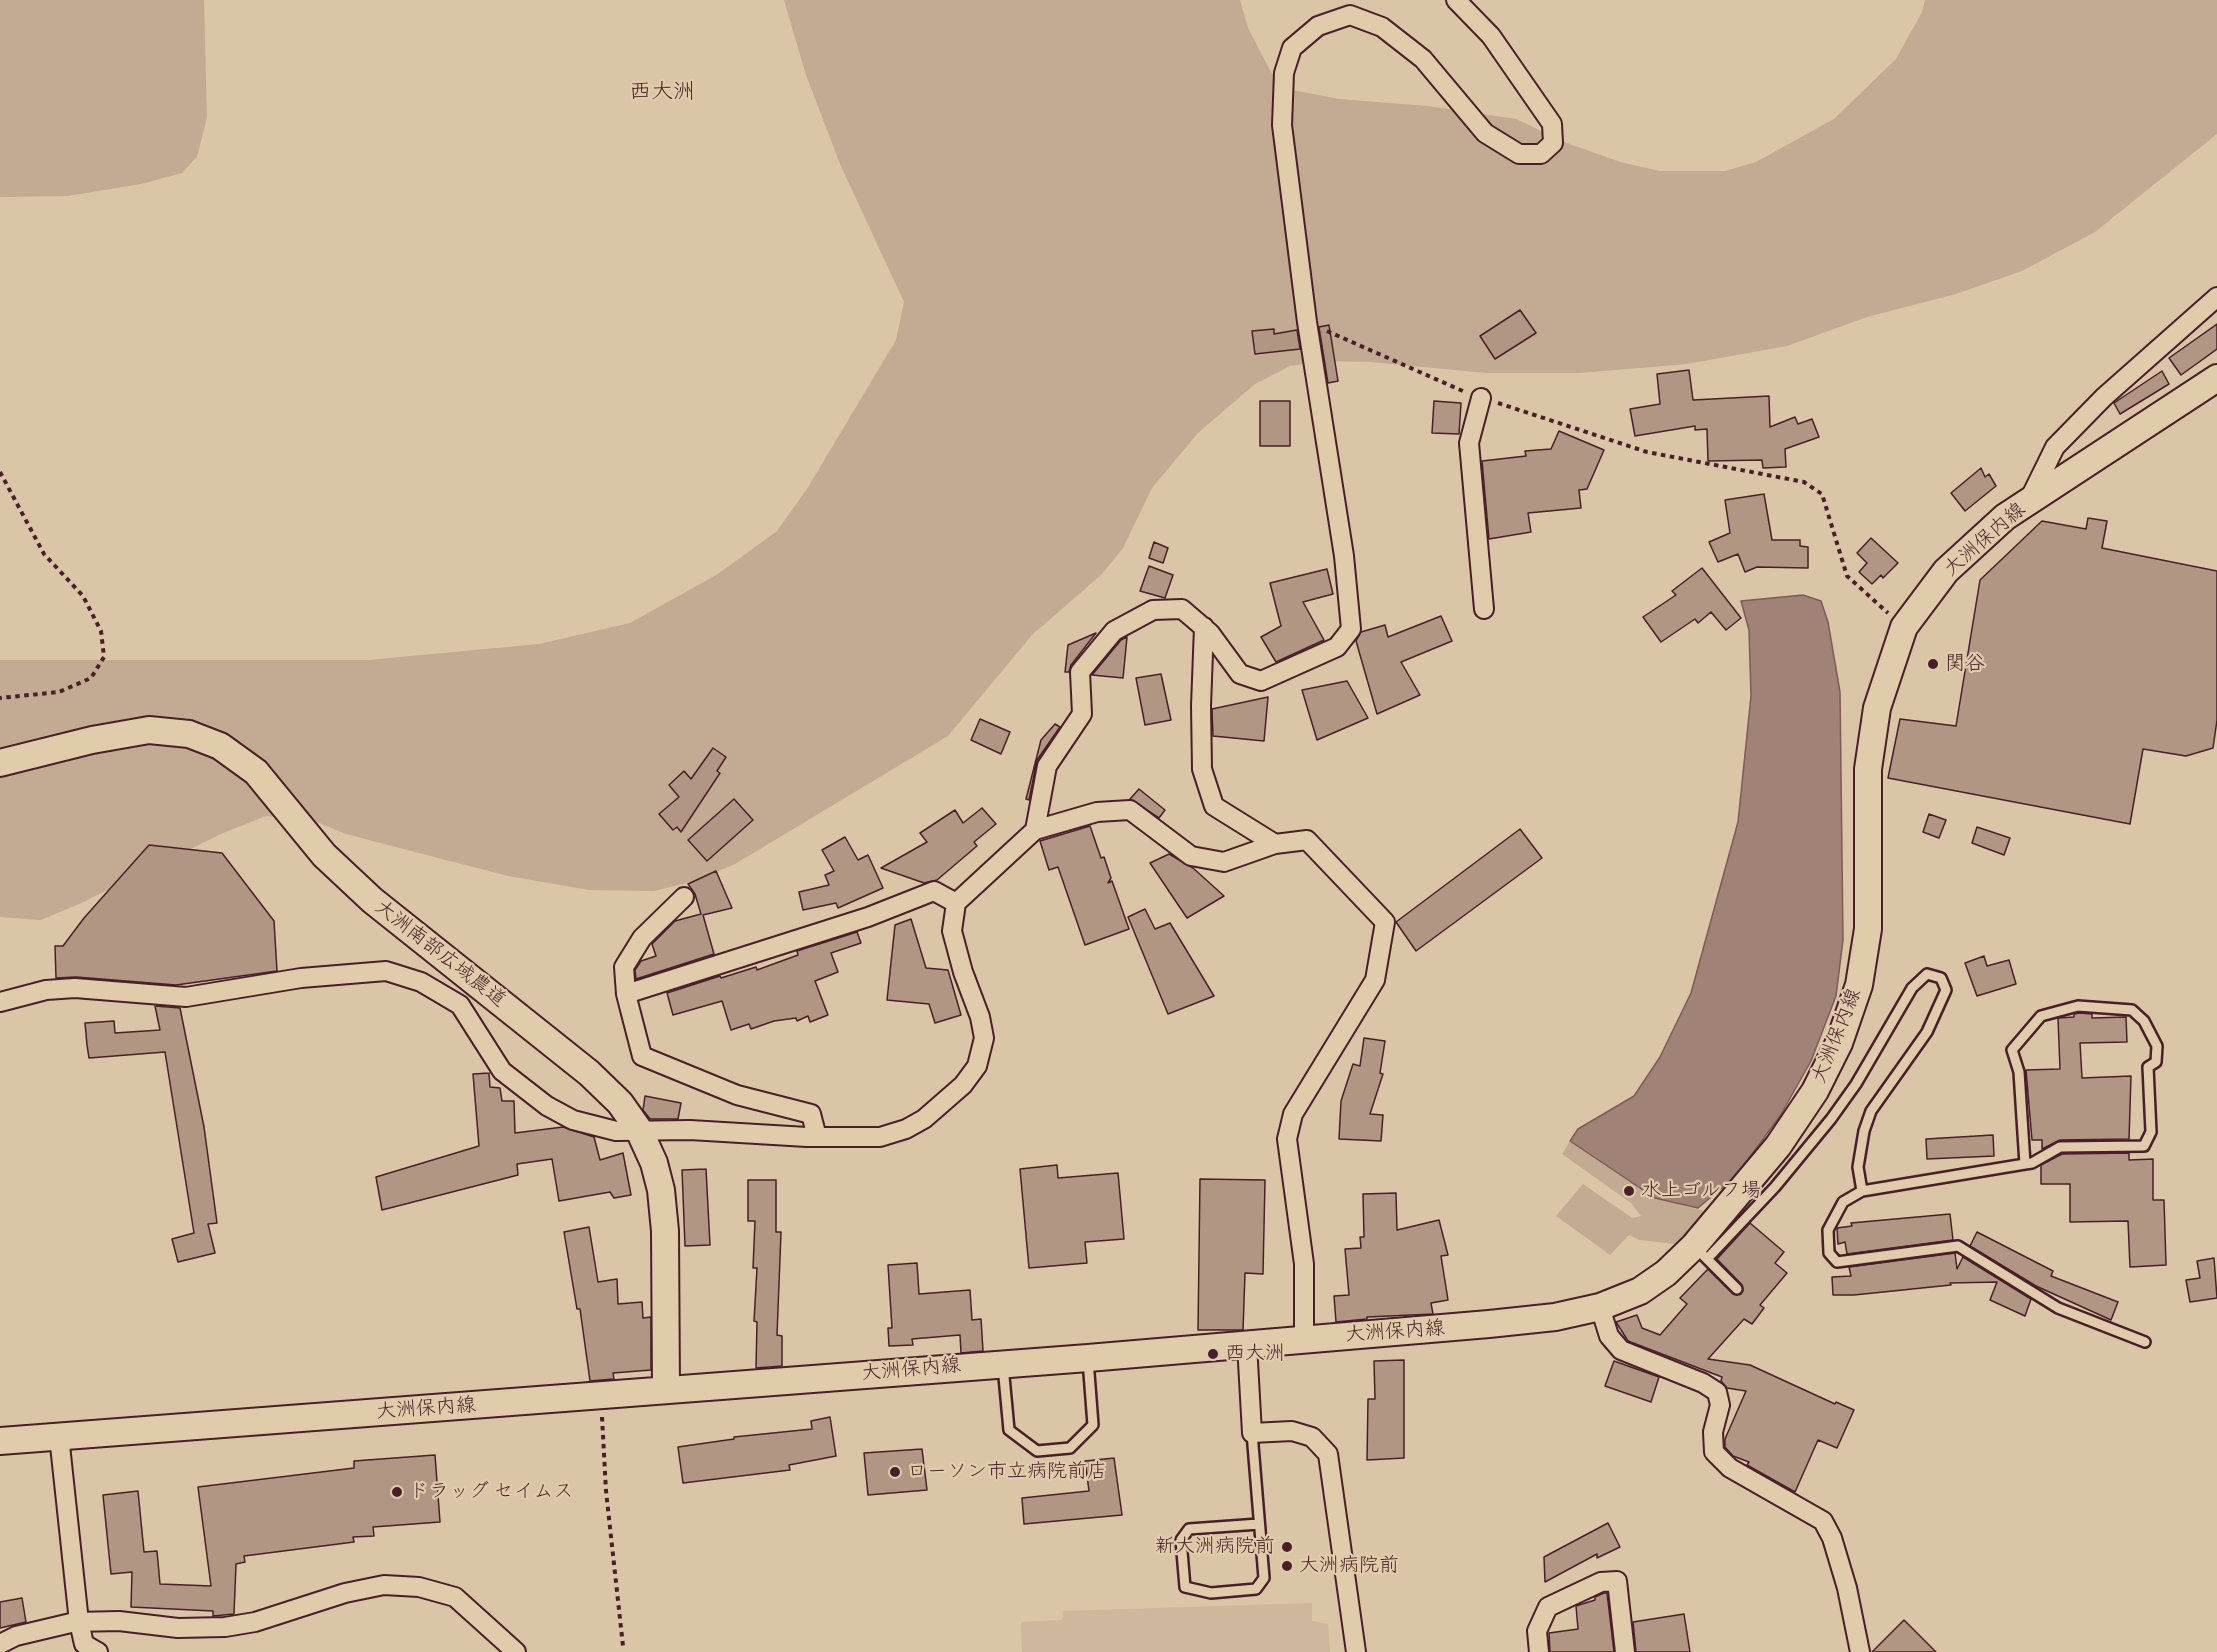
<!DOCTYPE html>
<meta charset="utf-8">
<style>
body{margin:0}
canvas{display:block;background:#dac5a6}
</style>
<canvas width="2217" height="1652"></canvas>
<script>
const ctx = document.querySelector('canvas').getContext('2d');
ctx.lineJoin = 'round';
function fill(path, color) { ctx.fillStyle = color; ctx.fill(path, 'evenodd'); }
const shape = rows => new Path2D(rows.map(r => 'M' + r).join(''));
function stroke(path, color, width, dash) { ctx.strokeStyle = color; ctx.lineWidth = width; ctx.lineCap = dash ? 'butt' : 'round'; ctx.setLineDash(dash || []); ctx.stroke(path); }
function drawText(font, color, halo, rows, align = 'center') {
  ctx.font = font + ' Itim,"Klee One",sans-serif'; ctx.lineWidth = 4.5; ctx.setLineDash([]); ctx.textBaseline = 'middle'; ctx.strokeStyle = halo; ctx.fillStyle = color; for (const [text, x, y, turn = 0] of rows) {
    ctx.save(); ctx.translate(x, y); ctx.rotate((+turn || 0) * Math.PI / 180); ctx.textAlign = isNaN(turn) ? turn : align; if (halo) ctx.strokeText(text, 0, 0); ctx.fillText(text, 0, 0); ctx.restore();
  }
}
const built = shape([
 [1312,1603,1312,1621,1328,1624,1330,1652,1022,1652,1021,1622,1062,1620,1063,1611]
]);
const green = shape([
 [0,0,204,0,207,117,197,157,182,173,141,184,68,196,0,197],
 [784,0,1240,0,1248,28,1271,72,1287,89,1339,99,1428,106,1516,119,1567,143,1620,162,1660,171,1725,171,1756,162,1834,119,1896,59,1922,12,1925,0,2217,0,2217,134,2095,232,2022,271,1956,294,1867,317,1787,346,1687,364,1579,373,1486,373,1370,362,1323,361,1290,366,1255,384,1198,433,1152,488,1123,548,1102,574,1032,635,948,736,735,864,695,881,654,891,589,890,508,876,442,859,346,834,307,818,266,816,223,833,79,904,41,920,0,917,0,660,368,660,539,644,630,623,718,574,777,531,807,489,896,340,904,302,840,164,806,75],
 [1570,1141,1655,1198,1711,1213,1685,1245,1640,1240,1629,1235,1610,1255,1556,1216,1583,1184,1632,1218,1641,1216,1631,1203,1562,1154]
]);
const water = shape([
 [1803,595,1821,601,1828,622,1840,692,1843,940,1836,996,1811,1061,1780,1116,1735,1177,1698,1208,1655,1198,1570,1141,1578,1129,1634,1096,1660,1057,1691,993,1738,822,1751,696,1749,630,1741,601,1803,595]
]);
const building = shape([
 [1520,310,1536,333,1495,359,1480,336,1520,310],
 [2217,324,2217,349,2181,375,2169,358,2217,324],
 [1329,325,1338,381,1328,383,1319,327,1329,325],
 [1274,329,1274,334,1297,330,1300,349,1255,354,1252,331,1274,329],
 [1689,370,1693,400,1769,396,1770,427,1795,417,1798,424,1812,419,1819,437,1785,449,1786,467,1763,468,1762,460,1708,461,1707,429,1695,430,1695,426,1635,436,1630,409,1660,404,1657,374,1689,370],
 [2162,371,2169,384,2120,414,2114,403,2162,371],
 [1260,401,1290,401,1290,446,1260,446,1260,401],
 [1434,401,1461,403,1459,434,1432,433,1434,401],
 [1559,431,1604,450,1587,489,1579,490,1581,508,1528,513,1531,532,1489,539,1482,461,1526,456,1525,451,1551,449,1559,431],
 [1981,468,1985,477,1989,474,1996,486,1965,511,1951,493,1981,468],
 [1764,494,1772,540,1800,540,1800,546,1808,547,1808,568,1757,567,1745,572,1738,554,1718,562,1709,542,1730,533,1725,500,1764,494],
 [2088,518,2107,521,2102,548,2217,571,2217,720,2213,748,2186,756,2143,749,2130,824,1888,778,1900,719,1956,726,1980,580,2042,521,2086,529,2088,518],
 [1871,538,1898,563,1883,578,1881,575,1872,584,1859,572,1867,563,1857,553,1871,538],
 [1154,542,1168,548,1163,563,1149,558,1154,542],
 [1149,566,1173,575,1165,598,1140,591,1149,566],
 [1702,568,1741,618,1726,630,1711,612,1698,623,1695,619,1661,642,1643,617,1676,595,1672,591,1702,568],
 [1327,569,1333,594,1303,602,1324,640,1276,662,1261,637,1281,626,1270,583,1327,569],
 [1441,616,1452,641,1401,662,1420,695,1377,714,1356,641,1361,632,1385,625,1388,637,1441,616],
 [1096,633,1071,665,1069,672,1065,672,1068,645,1096,633],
 [1127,637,1123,678,1092,675,1121,640,1127,637],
 [1161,674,1171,720,1145,725,1136,678,1161,674],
 [1347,681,1368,718,1317,740,1302,690,1347,681],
 [1268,697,1264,741,1213,736,1212,709,1268,697],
 [980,719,1010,732,1001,754,971,740,980,719],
 [1055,724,1060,727,1037,760,1029,800,1026,799,1041,740,1055,724],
 [713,748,726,757,717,771,720,773,681,832,677,827,673,830,659,814,679,797,669,785,684,771,691,779,713,748],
 [1139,789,1165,810,1159,818,1130,799,1139,789],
 [734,799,753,820,707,861,688,840,734,799],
 [982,808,996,824,974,842,977,846,937,880,924,883,881,868,927,842,920,833,955,810,963,823,982,808],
 [1929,814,1946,820,1939,838,1923,832,1929,814],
 [1090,826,1101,858,1104,857,1111,878,1108,883,1112,881,1129,929,1085,945,1058,867,1049,870,1040,841,1090,826],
 [1977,827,2010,838,2004,855,1972,843,1977,827],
 [1520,829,1542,858,1416,951,1396,922,1520,829],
 [845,837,858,860,868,855,883,888,838,908,836,903,803,910,799,892,829,885,825,875,834,871,822,850,845,837],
 [149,845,222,853,274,921,277,971,176,985,76,977,56,978,55,946,63,946,84,918,149,845],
 [1169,854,1193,868,1224,896,1187,918,1150,863,1169,854],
 [716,871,732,908,703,915,714,954,636,979,635,970,641,961,656,956,652,944,675,921,701,914,695,894,688,884,716,871],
 [1145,909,1155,929,1170,923,1214,996,1168,1014,1128,917,1145,909],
 [911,919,926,968,948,970,961,1015,935,1023,929,1004,887,1000,895,925,911,919],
 [857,932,861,943,831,953,838,972,815,981,828,1015,810,1022,808,1016,797,1021,796,1018,774,1021,751,1029,749,1024,731,1030,722,1001,673,1015,667,993,720,976,721,978,756,967,757,970,798,955,797,951,857,932],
 [1984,956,1987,966,2009,960,2016,984,1977,996,1965,963,1984,956],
 [155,1006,180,1008,204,1127,217,1223,208,1224,215,1253,178,1262,172,1239,194,1233,165,1052,89,1058,87,1045,85,1023,114,1021,115,1033,160,1030,155,1006],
 [2079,1013,2092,1014,2092,1018,2126,1017,2127,1042,2080,1043,2082,1078,2131,1076,2129,1139,2060,1140,2042,1149,2042,1140,2032,1140,2026,1070,2060,1069,2058,1018,2074,1017,2074,1014,2079,1013],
 [1364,1038,1385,1041,1380,1073,1383,1074,1370,1114,1383,1115,1381,1141,1339,1139,1341,1101,1353,1064,1360,1066,1364,1038],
 [489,1073,490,1087,500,1088,502,1101,514,1101,515,1133,563,1127,594,1137,600,1160,623,1153,631,1195,614,1198,610,1192,559,1201,552,1159,517,1164,518,1175,382,1210,376,1177,479,1146,473,1074,489,1073],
 [645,1096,681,1103,678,1119,650,1119,643,1110,645,1096],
 [1993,1135,1994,1156,1927,1159,1926,1139,1993,1135],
 [2129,1153,2129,1160,2153,1159,2153,1200,2164,1200,2166,1265,2130,1267,2128,1221,2070,1222,2070,1184,2041,1184,2041,1165,2062,1154,2129,1153],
 [1057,1165,1058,1178,1118,1173,1124,1239,1085,1242,1087,1263,1029,1268,1020,1169,1057,1165],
 [706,1169,710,1245,685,1246,682,1170,706,1169],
 [1200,1179,1265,1180,1263,1274,1245,1273,1243,1330,1198,1330,1200,1179],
 [748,1180,776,1180,776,1232,781,1232,777,1335,782,1336,782,1366,756,1368,757,1322,754,1321,757,1268,753,1268,755,1221,748,1221,748,1180],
 [1396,1193,1397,1230,1439,1220,1448,1255,1441,1256,1448,1300,1431,1303,1433,1314,1367,1317,1367,1319,1336,1322,1334,1296,1349,1295,1345,1249,1361,1248,1360,1237,1364,1237,1363,1194,1396,1193],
 [1950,1214,1953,1240,1847,1254,1845,1242,1838,1244,1837,1228,1852,1226,1851,1223,1950,1214],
 [1750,1223,1784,1252,1775,1263,1787,1273,1760,1305,1764,1308,1752,1324,1744,1319,1708,1359,1750,1365,1835,1404,1836,1402,1854,1410,1837,1448,1818,1440,1795,1492,1747,1465,1749,1462,1733,1456,1725,1447,1725,1439,1746,1391,1727,1388,1721,1381,1722,1377,1628,1341,1616,1322,1637,1315,1642,1328,1660,1335,1687,1304,1680,1298,1708,1269,1733,1294,1741,1294,1742,1285,1717,1259,1750,1223],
 [589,1227,598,1282,617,1279,618,1304,642,1302,643,1318,651,1317,651,1370,613,1373,614,1379,590,1381,580,1309,577,1309,564,1232,589,1227],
 [1977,1232,2053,1271,2051,1276,2118,1302,2111,1320,2036,1286,1970,1246,1977,1232],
 [1955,1253,1957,1269,1963,1257,2031,1299,2025,1316,1990,1300,1997,1282,1950,1283,1951,1285,1854,1295,1833,1295,1832,1277,1851,1276,1849,1267,1955,1253],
 [2214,1258,2217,1298,2190,1302,2186,1280,2200,1278,2197,1261,2214,1258],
 [917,1263,919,1294,970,1290,972,1320,981,1319,983,1351,961,1353,960,1335,912,1339,913,1345,889,1346,888,1328,892,1328,888,1265,917,1263],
 [1404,1360,1404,1458,1367,1460,1368,1399,1375,1399,1374,1361,1404,1360],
 [1614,1361,1659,1377,1651,1402,1605,1386,1614,1361],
 [830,1417,836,1456,789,1465,790,1470,683,1483,678,1447,734,1439,734,1437,812,1429,811,1421,830,1417],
 [922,1449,927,1490,868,1495,864,1453,922,1449],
 [435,1455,440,1522,373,1527,374,1536,353,1537,354,1542,244,1556,245,1562,236,1564,234,1614,213,1616,213,1611,131,1607,132,1572,111,1574,103,1495,138,1491,144,1552,157,1551,160,1584,211,1586,198,1487,354,1468,354,1461,435,1455],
 [1114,1458,1122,1515,1024,1524,1022,1498,1089,1491,1085,1461,1114,1458],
 [1608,1523,1620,1547,1597,1558,1597,1554,1545,1582,1544,1557,1608,1523],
 [1604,1593,1607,1593,1614,1652,1550,1652,1549,1633,1578,1629,1576,1606,1595,1600,1595,1597,1604,1593],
 [22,1598,26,1622,0,1628,0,1602,22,1598],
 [1684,1614,1690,1652,1636,1652,1633,1622,1684,1614],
 [1904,1620,1936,1652,1872,1652,1904,1620]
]);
const path = shape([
 [1327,331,1465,392],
 [1498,403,1647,452,1804,482,1822,494,1847,576,1888,613],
 [0,472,44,554,83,596,101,631,104,657,91,678,59,692,0,698],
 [602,1417,606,1491,623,1646]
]);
const lane = shape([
 [2025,1164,2019,1072,2012,1050,2041,1016,2078,1006,2132,1010,2144,1021,2157,1046,2156,1062,2148,1067,2151,1132,2144,1146,2060,1147,2032,1163,2025,1164,1862,1191,1843,1202,1828,1230,1829,1253,1837,1262,1958,1246,2058,1308,2145,1342],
 [1704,1256,1737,1289],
 [1707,1259,1775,1187,1831,1119,1856,1084,1912,988,1927,974,1941,978,1946,990,1927,1032,1871,1111,1864,1131,1858,1167,1862,1191],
 [1003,1366,1009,1430,1037,1451,1070,1448,1093,1425,1088,1360],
 [1252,1433,1264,1578,1256,1589,1211,1593,1185,1587,1181,1540,1189,1529,1259,1524]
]);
const street = shape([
 [1481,398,1469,443,1484,609],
 [2029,500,2055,447,2104,397,2217,297],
 [1204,627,1201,706,1202,769,1214,806,1275,844],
 [1035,830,1047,766,1082,714,1080,672,1114,631,1153,610,1182,609,1210,633,1240,674,1261,681,1337,647,1351,629,1344,556,1307,322,1282,125,1284,73,1292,48,1318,26,1350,15,1382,27,1423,59,1485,133,1519,154,1541,154,1553,143,1552,124,1491,36,1456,0],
 [626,994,624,967,642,938,684,897],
 [0,1002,46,990,75,988,186,997,301,978,386,971,421,982,460,1005,502,1071,547,1106,573,1120,616,1131,690,1130,807,1137,880,1137,906,1129,924,1119,963,1085,977,1066,984,1038,980,1017,963,972,952,931,956,903,1035,830,1097,812,1130,810,1191,856,1224,862,1275,844,1307,840,1385,922,1375,980,1293,1114,1287,1139,1304,1264,1304,1339],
 [817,1137,811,1114,737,1095,642,1056,626,994,868,917,934,891,956,903],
 [1600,1307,1609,1336,1621,1350,1703,1383,1717,1392,1720,1405,1713,1432,1714,1452,1730,1468,1823,1521,1832,1538,1847,1588,1860,1652],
 [1247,1344,1252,1433,1292,1431,1312,1437,1328,1454,1356,1652],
 [59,1436,79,1622,84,1644,98,1652],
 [0,1644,16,1636,75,1622,119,1621,178,1628,225,1627,255,1622,345,1593,384,1585,419,1587,455,1597,516,1652],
 [1539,1652,1537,1631,1548,1607,1601,1582,1617,1581,1625,1652]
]);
const secondary = shape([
 [0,763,92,740,149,730,189,734,220,746,256,772,324,855,372,900,589,1073,620,1103,639,1130,654,1163,661,1190,665,1231,666,1389],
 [0,1441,1088,1358,1489,1324,1555,1317,1600,1307,1640,1291,1666,1273,1694,1246,1778,1146,1815,1091,1839,1043,1859,985,1868,929,1868,769,1877,708,1904,627,1946,571,2005,517,2217,378]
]);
const markers = [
 [1933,664,6,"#4a1f2b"],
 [1629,1191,6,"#4a1f2b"],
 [1213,1354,6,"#4a1f2b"],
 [895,1472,6,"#4a1f2b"],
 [397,1492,6,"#4a1f2b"],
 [1287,1547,6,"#4a1f2b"],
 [1287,1566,6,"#4a1f2b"]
];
const streetNames = [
 ["大洲保内線",1985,540,-41],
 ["大洲南部広域農道",440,954,38],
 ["大洲保内線",1837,1036,-68],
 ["大洲保内線",1395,1332,-4],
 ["大洲保内線",911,1370,-5],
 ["大洲保内線",426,1409,-4]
];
const poiNames = [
 ["関谷",1945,664],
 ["水上ゴルフ場",1641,1191],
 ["西大洲",1225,1354],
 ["ローソン市立病院前店",907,1472],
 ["ドラッグ セイムス",409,1492],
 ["新大洲病院前",1275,1547,"right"],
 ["大洲病院前",1299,1566]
];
const quarterNames = [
 ["西大洲",662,92]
];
fill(built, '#ceb79c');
fill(green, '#c3aa92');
fill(water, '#a08376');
stroke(water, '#7e5b58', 1.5);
fill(building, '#b19683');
stroke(building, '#4a1f2b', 1.5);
stroke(lane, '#4a1f2b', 14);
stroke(street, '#4a1f2b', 22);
stroke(secondary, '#4a1f2b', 30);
stroke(path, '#4a1f2b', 4, [4.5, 4.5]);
stroke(lane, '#e0ccab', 9);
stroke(street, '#e0ccab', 18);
stroke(secondary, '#e0ccab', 26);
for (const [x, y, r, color] of markers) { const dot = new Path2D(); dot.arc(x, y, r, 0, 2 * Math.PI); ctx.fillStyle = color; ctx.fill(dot); stroke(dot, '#e0ccab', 2); }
drawText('20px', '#4a1f2b', '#e0ccab', streetNames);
drawText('20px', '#4a1f2b', '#e0ccab', poiNames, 'left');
drawText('22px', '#4a1f2b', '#e0ccab', quarterNames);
</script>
